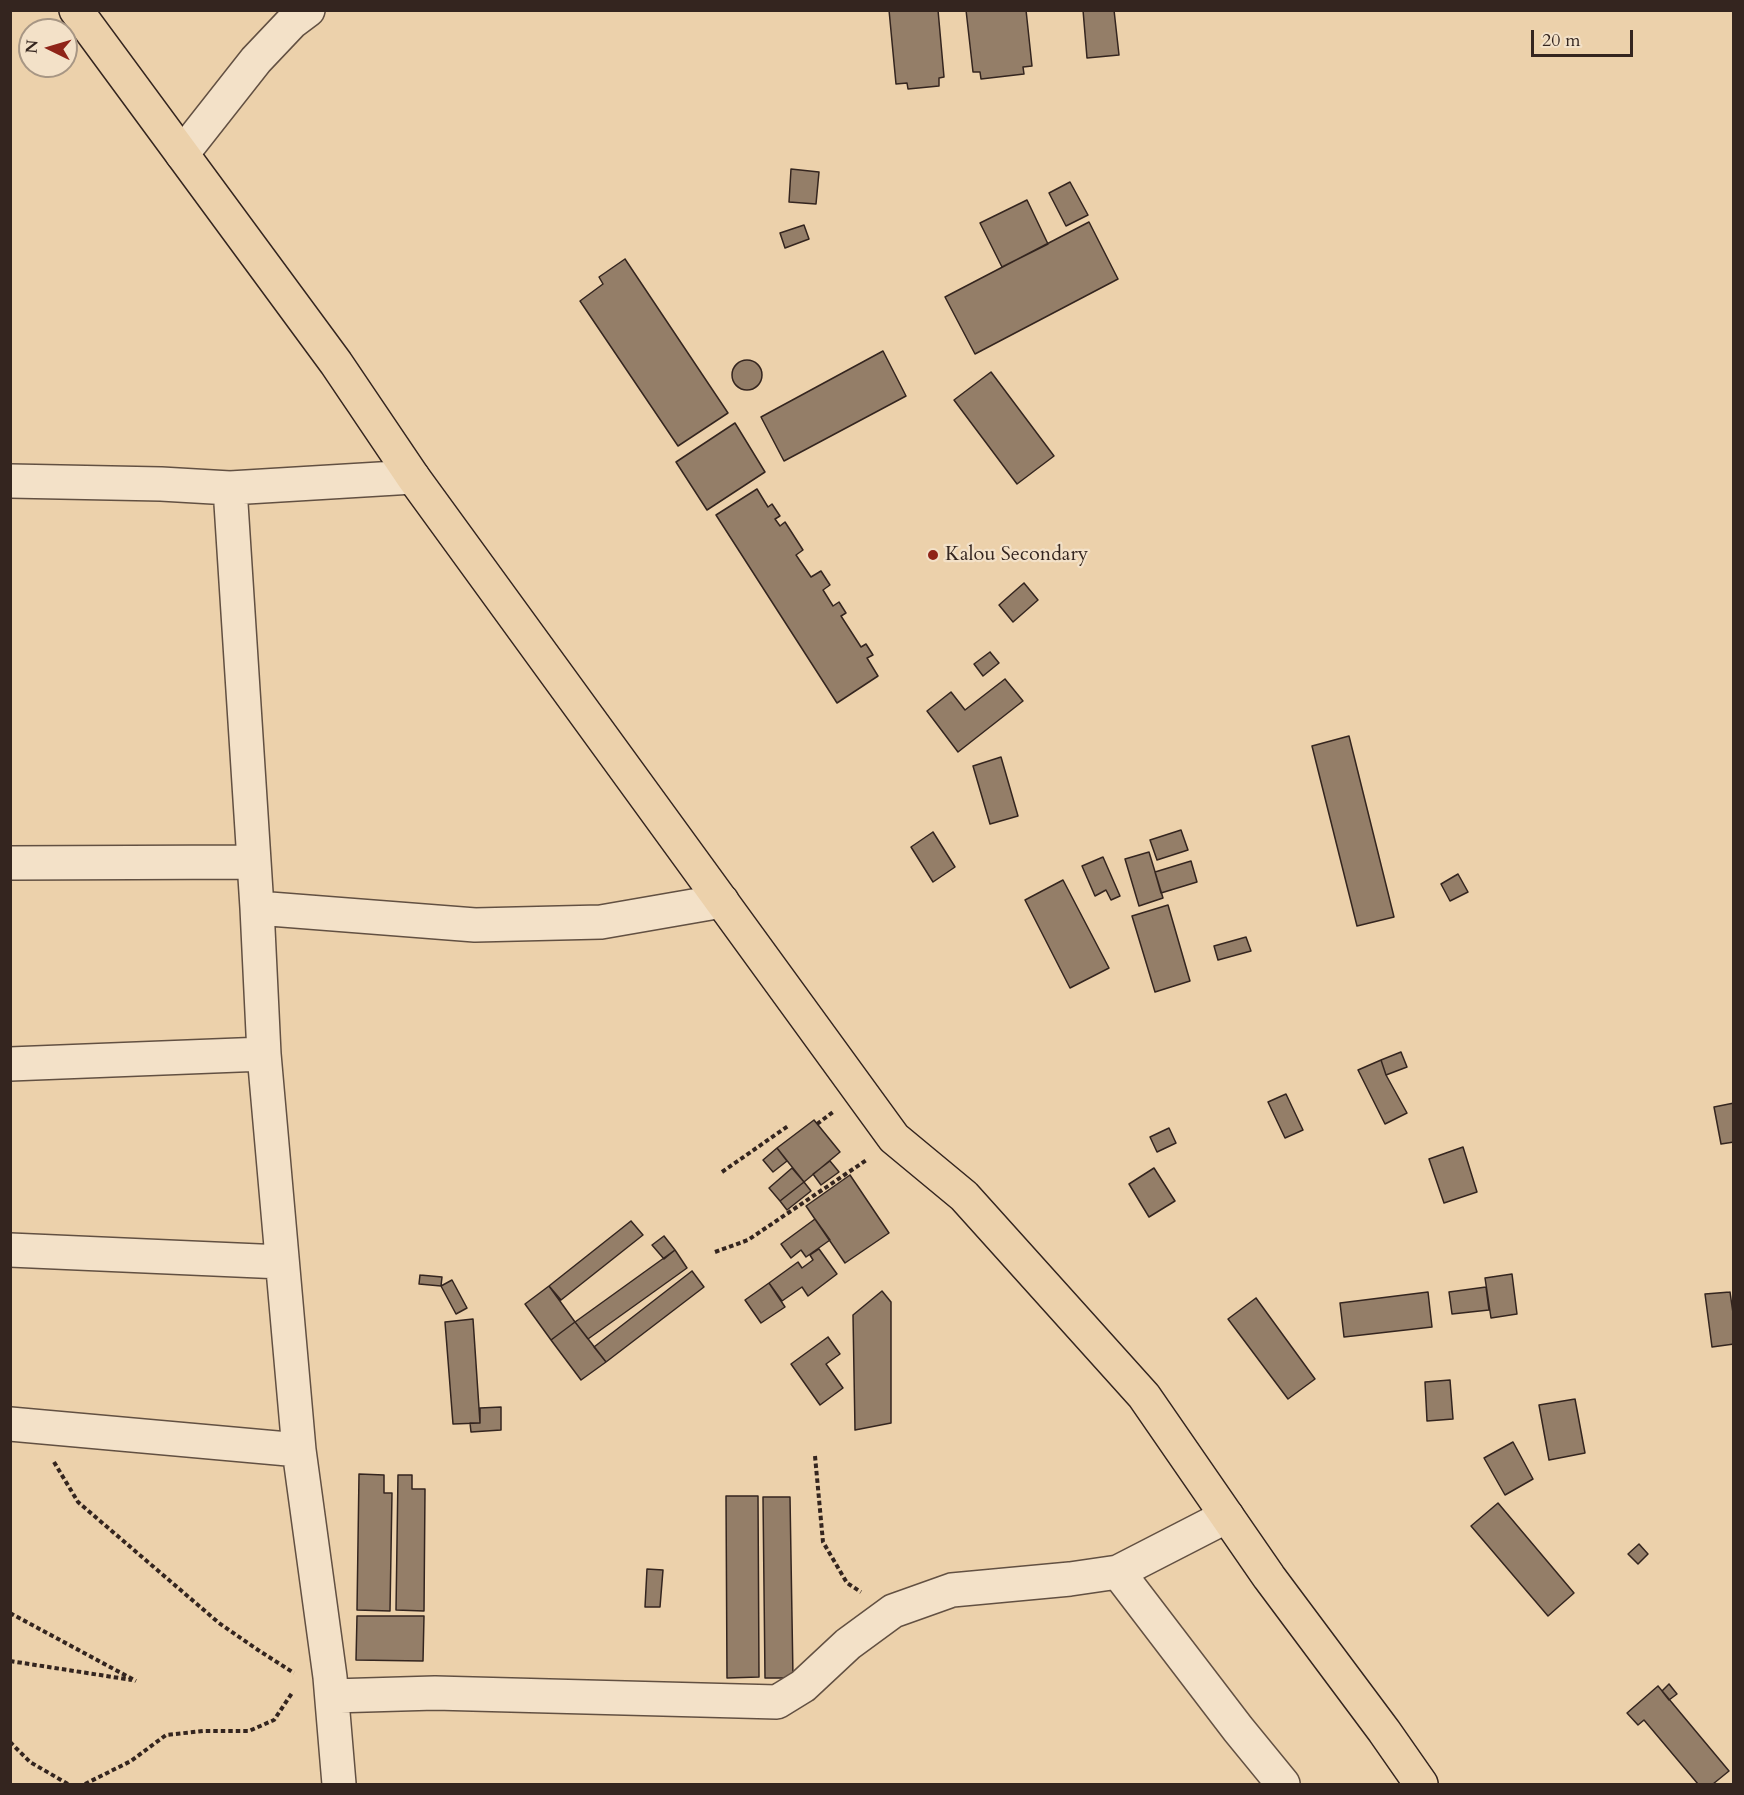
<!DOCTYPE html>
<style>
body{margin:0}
#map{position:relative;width:1744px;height:1795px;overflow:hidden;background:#ecd1ab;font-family:Cardo,serif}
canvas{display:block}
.frame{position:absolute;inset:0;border:12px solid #34251f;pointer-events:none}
.north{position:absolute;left:18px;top:18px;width:60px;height:60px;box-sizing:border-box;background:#f3e1c8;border:2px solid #a79684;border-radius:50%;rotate:275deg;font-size:16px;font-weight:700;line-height:24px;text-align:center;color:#34251f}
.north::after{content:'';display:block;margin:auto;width:21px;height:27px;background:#8f2418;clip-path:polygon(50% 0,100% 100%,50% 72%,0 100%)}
.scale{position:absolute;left:1531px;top:30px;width:102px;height:27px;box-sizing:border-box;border:3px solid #34251f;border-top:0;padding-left:8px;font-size:18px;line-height:21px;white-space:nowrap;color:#34251f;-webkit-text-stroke:4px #f3e1c8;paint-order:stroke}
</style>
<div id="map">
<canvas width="1744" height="1795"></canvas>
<div class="frame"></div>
<div class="north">N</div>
<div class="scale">20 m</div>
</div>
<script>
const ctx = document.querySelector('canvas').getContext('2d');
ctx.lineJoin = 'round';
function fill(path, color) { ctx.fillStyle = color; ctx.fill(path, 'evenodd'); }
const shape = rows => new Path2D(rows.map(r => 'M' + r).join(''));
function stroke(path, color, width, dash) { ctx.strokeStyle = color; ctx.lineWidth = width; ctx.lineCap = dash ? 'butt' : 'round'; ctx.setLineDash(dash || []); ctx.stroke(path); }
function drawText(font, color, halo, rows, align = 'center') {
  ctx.font = font + ' Cardo,serif'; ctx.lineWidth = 4.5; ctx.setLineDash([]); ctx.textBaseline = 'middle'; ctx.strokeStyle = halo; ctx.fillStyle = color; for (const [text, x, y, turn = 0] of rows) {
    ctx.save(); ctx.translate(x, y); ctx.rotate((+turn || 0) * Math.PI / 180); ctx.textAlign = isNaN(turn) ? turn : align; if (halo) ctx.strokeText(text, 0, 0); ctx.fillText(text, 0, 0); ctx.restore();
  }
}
const building = shape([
 [889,10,938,10,944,77,939,78,939,86,908,89,907,83,896,84,889,10],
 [966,10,1026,10,1032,66,1023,67,1024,74,981,79,980,72,973,72,966,10],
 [1083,10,1114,10,1119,55,1087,58,1083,10],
 [791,169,819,172,816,204,789,202,791,169],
 [1070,182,1088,215,1066,226,1049,193,1070,182],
 [1027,200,1048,244,1002,267,980,223,1027,200],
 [1089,222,1118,279,975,354,945,297,1089,222],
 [804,225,809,239,785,248,780,233,804,225],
 [625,259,728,413,678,446,580,301,603,284,599,277,625,259],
 [883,351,906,396,784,461,761,417,883,351],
 '732 375a15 15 0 1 1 30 0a15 15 0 1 1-30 0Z',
 [991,372,1054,456,1017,484,954,400,991,372],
 [735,423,765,472,707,510,676,462,735,423],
 [757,489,768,507,772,504,780,516,775,519,780,526,785,522,803,550,796,555,811,577,821,571,830,585,823,590,833,606,839,602,846,613,841,616,861,647,866,644,873,655,867,658,878,676,837,703,716,515,757,489],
 [1024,583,1038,600,1013,622,999,605,1024,583],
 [990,652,999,663,983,676,974,664,990,652],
 [1005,679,1023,701,958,752,927,711,951,692,965,710,1005,679],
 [1349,736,1394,917,1357,926,1312,746,1349,736],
 [1001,757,1018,816,990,824,973,766,1001,757],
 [1181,830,1188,850,1157,860,1150,840,1181,830],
 [933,832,955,867,933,882,911,847,933,832],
 [1149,852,1163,898,1139,906,1125,859,1149,852],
 [1103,857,1120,896,1111,900,1106,890,1095,896,1082,866,1103,857],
 [1191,861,1197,882,1161,893,1155,872,1191,861],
 [1458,874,1468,892,1450,901,1441,884,1458,874],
 [1063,880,1109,968,1070,988,1025,900,1063,880],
 [1168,905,1190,981,1155,992,1132,916,1168,905],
 [1246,937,1251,951,1218,960,1214,946,1246,937],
 [1401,1052,1407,1067,1386,1075,1381,1060,1401,1052],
 [1381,1060,1386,1075,1407,1113,1385,1124,1358,1070,1381,1060],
 [1286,1094,1303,1130,1285,1138,1268,1102,1286,1094],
 [1734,1103,1734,1142,1721,1144,1714,1107,1734,1103],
 [814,1120,840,1152,804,1182,777,1148,814,1120],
 [1169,1128,1176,1143,1157,1152,1150,1137,1169,1128],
 [1463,1147,1477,1192,1444,1203,1429,1159,1463,1147],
 [777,1148,787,1161,773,1172,763,1160,777,1148],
 [830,1161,839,1172,821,1185,813,1174,830,1161],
 [792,1168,804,1182,780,1201,769,1188,792,1168],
 [1154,1168,1175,1201,1149,1217,1129,1184,1154,1168],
 [850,1175,889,1233,845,1263,806,1206,850,1175],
 [804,1182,811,1191,787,1210,780,1201,804,1182],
 [815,1219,830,1240,806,1257,801,1250,791,1258,781,1244,815,1219],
 [631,1221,643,1235,561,1300,549,1286,631,1221],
 [664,1236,675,1250,664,1259,652,1245,664,1236],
 [819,1249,837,1274,808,1296,802,1287,782,1301,769,1283,798,1262,802,1268,813,1260,810,1255,819,1249],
 [675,1250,687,1268,588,1339,575,1322,675,1250],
 [692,1271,704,1287,606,1362,594,1347,692,1271],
 [1512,1274,1517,1314,1491,1318,1485,1278,1512,1274],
 [420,1275,442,1277,441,1286,419,1284,420,1275],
 [452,1280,467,1308,456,1314,441,1286,452,1280],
 [769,1283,785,1307,761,1323,745,1300,769,1283],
 [549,1286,575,1322,551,1340,525,1304,549,1286],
 [1486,1287,1489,1310,1452,1314,1449,1292,1486,1287],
 [882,1291,891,1302,891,1423,855,1430,853,1315,882,1291],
 [1428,1292,1432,1327,1344,1337,1340,1303,1428,1292],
 [1730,1292,1734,1320,1734,1344,1712,1347,1705,1294,1730,1292],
 [1256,1298,1315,1379,1288,1399,1228,1319,1256,1298],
 [473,1319,480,1423,453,1424,445,1322,473,1319],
 [575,1322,606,1362,581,1380,551,1340,575,1322],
 [828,1337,840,1354,826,1364,843,1388,820,1405,791,1364,828,1337],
 [1450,1380,1453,1419,1427,1421,1425,1382,1450,1380],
 [1575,1399,1585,1453,1549,1460,1539,1405,1575,1399],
 [501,1407,501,1430,471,1432,470,1423,480,1423,480,1408,501,1407],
 [1513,1442,1533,1479,1505,1495,1484,1458,1513,1442],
 [359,1474,384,1475,384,1493,392,1493,390,1611,357,1610,359,1474],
 [398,1475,412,1475,412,1489,425,1489,424,1611,396,1610,398,1475],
 [726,1496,758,1496,759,1677,727,1678,726,1496],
 [763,1497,790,1497,793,1678,765,1678,763,1497],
 [1498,1503,1574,1593,1548,1616,1471,1526,1498,1503],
 [1639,1544,1648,1554,1638,1564,1628,1554,1639,1544],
 [647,1569,663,1570,660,1607,645,1607,647,1569],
 [357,1616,424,1616,423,1661,356,1660,357,1616],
 [1669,1684,1677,1694,1669,1700,1662,1691,1669,1684],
 [1658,1686,1729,1771,1713,1784,1698,1784,1644,1720,1638,1725,1627,1713,1658,1686]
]);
const path = shape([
 [817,1124,833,1112],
 [722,1172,788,1126],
 [715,1252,748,1240,868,1159],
 [815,1456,823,1542,847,1583,861,1592],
 [54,1462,78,1502,219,1623,258,1650,294,1673],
 [10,1613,136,1681],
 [10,1661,132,1680],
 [10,1742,30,1762,68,1784],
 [85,1784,131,1761,166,1735,203,1731,249,1731,274,1720,292,1693]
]);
const minor = shape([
 [182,154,256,60,292,22,308,10],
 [10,481,161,484,230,488,413,477],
 [230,488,257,908,264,1054,299,1450,330,1677,339,1784],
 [10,863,253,862],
 [257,908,475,925,601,922,722,901],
 [10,1064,264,1054],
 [10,1250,282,1262],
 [10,1424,299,1450],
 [1118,1572,1238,1729,1283,1784],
 [332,1696,435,1693,777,1702,803,1686,848,1644,893,1611,952,1590,1070,1579,1118,1572,1227,1516]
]);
const major = shape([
 [76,10,336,363,413,477,894,1138,964,1196,1144,1396,1269,1577,1384,1731,1421,1784]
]);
const markers = [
 [933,555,6,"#8f2418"]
];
const poiNames = [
 ["Kalou Secondary",945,555]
];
fill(building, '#947e68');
stroke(building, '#34251f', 1.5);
stroke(minor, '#625042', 36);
stroke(major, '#34251f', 36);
stroke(path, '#34251f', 4, [4.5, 3]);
stroke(minor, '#f3e1c8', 33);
stroke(major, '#ecd1ab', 33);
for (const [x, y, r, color] of markers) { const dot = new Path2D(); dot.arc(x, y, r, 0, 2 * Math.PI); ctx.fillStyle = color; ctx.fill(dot); stroke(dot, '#f3e1c8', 2); }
drawText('20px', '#34251f', '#f3e1c8', poiNames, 'left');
</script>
